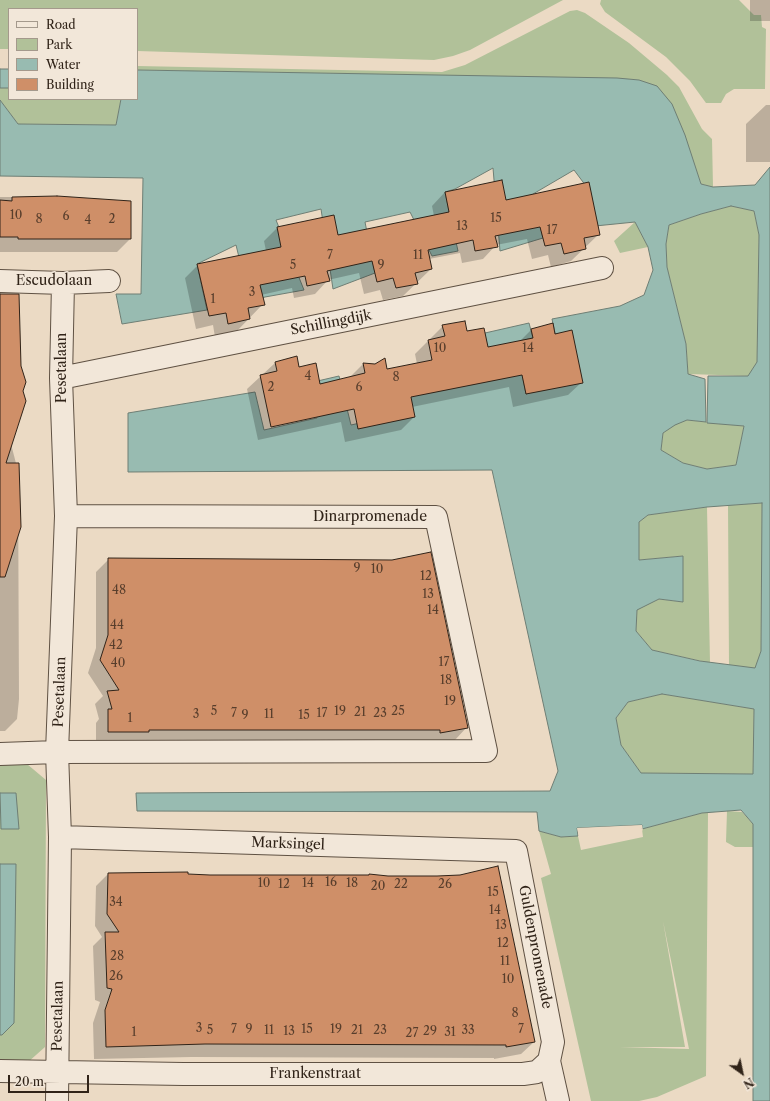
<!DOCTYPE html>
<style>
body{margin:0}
#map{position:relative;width:770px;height:1101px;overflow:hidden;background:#ebdac4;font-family:"Libre Caslon Text",serif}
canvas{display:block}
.legend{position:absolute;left:8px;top:8px;width:130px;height:92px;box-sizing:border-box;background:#f2e7d9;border:1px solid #a4998c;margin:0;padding:5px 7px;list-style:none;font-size:12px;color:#302318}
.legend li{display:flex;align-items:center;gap:8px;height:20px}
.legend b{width:20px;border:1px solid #a4998c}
.north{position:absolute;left:722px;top:1053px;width:40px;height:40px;-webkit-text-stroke:3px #f2e7d9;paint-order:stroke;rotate:147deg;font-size:11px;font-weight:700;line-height:16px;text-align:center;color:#302318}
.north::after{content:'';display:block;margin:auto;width:14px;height:18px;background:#302318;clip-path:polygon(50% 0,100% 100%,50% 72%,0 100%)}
.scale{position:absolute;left:8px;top:1075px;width:81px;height:18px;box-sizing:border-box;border:2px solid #302318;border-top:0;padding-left:5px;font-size:12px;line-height:14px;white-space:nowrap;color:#302318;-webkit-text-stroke:3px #f2e7d9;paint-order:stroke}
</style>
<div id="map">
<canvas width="770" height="1101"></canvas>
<ul class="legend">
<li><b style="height:5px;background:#f2e7d9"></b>Road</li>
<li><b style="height:11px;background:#b1c199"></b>Park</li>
<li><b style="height:11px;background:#98bbb1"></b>Water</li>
<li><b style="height:11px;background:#cf8f68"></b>Building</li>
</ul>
<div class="north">N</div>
<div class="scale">20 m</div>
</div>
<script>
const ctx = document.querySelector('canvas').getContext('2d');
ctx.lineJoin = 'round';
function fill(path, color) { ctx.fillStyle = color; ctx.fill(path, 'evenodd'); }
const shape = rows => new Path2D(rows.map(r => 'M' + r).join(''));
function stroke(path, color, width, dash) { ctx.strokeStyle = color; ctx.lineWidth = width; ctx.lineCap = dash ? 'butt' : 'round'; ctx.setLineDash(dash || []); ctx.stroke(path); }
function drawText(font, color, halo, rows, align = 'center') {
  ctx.font = font + ' "Libre Caslon Text",serif'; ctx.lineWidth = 3; ctx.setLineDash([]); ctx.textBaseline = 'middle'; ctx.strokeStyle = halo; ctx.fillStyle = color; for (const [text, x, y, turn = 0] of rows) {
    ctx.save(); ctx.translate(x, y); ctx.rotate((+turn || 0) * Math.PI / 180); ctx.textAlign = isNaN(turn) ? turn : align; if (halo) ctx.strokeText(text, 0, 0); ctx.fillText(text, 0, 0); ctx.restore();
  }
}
const green = shape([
 [0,0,563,0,470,50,453,56,434,60,137,51,137,9,9,9,9,49,0,49],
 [601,0,739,0,754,15,761,15,762,27,766,29,765,89,734,89,726,94,721,103,706,103,690,81,666,57,605,12,600,4],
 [577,10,585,13,629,43,667,75,679,87,702,129,712,139,713,187,701,184,679,121,639,80,137,70,137,66,442,72,465,65,570,11],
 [0,88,9,88,9,99,121,99,116,125,18,124,0,100],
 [731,206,754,211,759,235,757,362,749,376,688,374,686,344,667,267,666,244,669,225,701,214],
 [635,222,648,247,620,253,614,241],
 [687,420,744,426,736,465,707,469,683,463,661,450,663,433,675,424],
 [762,503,761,651,755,669,729,665,728,505],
 [707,507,710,663,652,650,636,631,637,609,659,599,683,602,683,556,639,560,639,522,648,515],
 [662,694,754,709,753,774,641,773,621,745,616,718,628,702],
 [0,764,27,764,46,780,45,1047,27,1063,0,1063],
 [727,811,742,812,753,824,753,847,735,847,726,842],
 [702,813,708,813,706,1076,657,1097,639,1101,591,1101,541,878,551,874,539,831,561,837,578,836,581,850,643,837,642,829],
 [663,921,689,1049,620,1047,685,1047]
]);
const water = shape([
 [0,69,9,69,9,88,0,88,0,69],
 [137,70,617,78,639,80,657,86,672,104,685,135,701,184,713,187,755,185,770,167,770,1101,753,1101,753,824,741,810,702,813,642,829,642,825,577,828,578,836,561,837,539,831,537,812,137,811,136,793,550,791,558,771,492,470,128,472,128,413,255,392,264,430,317,418,309,383,339,376,351,425,404,413,395,375,426,368,485,333,529,323,533,338,516,342,526,394,570,379,555,333,552,319,620,306,644,295,653,270,648,247,635,222,595,226,586,186,574,170,533,194,543,238,500,251,493,168,455,189,445,192,458,251,432,256,410,212,365,222,375,273,333,289,321,209,276,220,304,290,265,297,250,302,236,245,197,264,207,310,122,324,116,294,141,294,143,178,0,176,0,100,18,124,116,125,121,99,137,99,137,70],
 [731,206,754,211,759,235,757,362,748,376,708,376,707,423,744,426,736,465,707,469,683,463,661,450,663,433,675,425,687,420,706,422,705,379,688,374,686,344,667,267,666,244,669,225,701,214,731,206],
 [762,503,761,651,755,668,700,661,652,650,636,631,637,610,659,599,683,602,683,556,639,560,639,522,648,515,707,507,762,503],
 [662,694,754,709,753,774,641,773,621,745,616,718,628,702,662,694],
 [0,793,16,793,19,829,1,829,0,793],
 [0,864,16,864,14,1023,2,1035,0,1035,0,864]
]);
const pier = shape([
 [642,825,643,831,640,827,579,830,580,836,579,838,577,828]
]);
const shadow = shape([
 [750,0,770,0,770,21,750,21],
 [766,105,770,105,770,162,746,162,746,124],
 [445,192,505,201,599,234,571,261,551,267,548,255,532,259,527,239,496,245,483,259,462,263,460,253,429,259,431,269,403,296,383,300,380,290,364,294,359,273,328,280,315,294,294,298,292,288,261,295,263,304,236,332,215,337,213,325,196,329,185,278,198,265,266,251,264,241,277,228,337,237,434,216,432,206],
 [0,197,57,197,130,239,117,252,0,252],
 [0,324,11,444,18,471,19,699,17,719,5,731,0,731],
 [443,326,466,332,487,349,519,342,531,330,554,335,582,382,568,395,513,407,509,387,412,407,414,417,401,430,345,442,341,422,258,440,247,389,275,363,298,368,319,385,350,377,363,364,376,365,386,370,417,364,415,354],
 [109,559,467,727,455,740,428,745,96,744,96,723,99,719,95,704,103,696,88,673,96,648,96,572],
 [108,874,187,875,534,1042,521,1054,494,1059,494,1058,192,1057,94,1059,93,1023,100,1002,95,1000,93,946,102,937,95,926,96,886]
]);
const building = shape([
 [502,180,506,200,589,182,600,235,584,238,586,249,564,254,561,243,545,246,540,227,495,236,498,247,475,251,473,240,428,250,432,269,415,273,418,284,396,288,393,278,377,282,372,261,327,271,330,281,307,286,305,276,260,285,265,305,248,308,250,319,228,324,226,313,209,316,197,264,281,247,277,227,334,215,338,235,449,212,445,192,502,180],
 [57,196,131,201,131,239,18,239,18,237,0,237,0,200,12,201,12,197,57,196],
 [0,294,19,294,21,366,26,382,23,391,26,401,6,463,19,463,21,527,5,577,0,577,0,294],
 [465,321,467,331,484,328,488,347,533,338,531,329,553,323,555,334,572,330,583,383,526,394,522,375,411,397,415,417,358,429,354,409,271,427,260,375,277,371,275,362,297,356,299,367,316,363,320,384,365,373,363,363,375,364,385,358,387,369,432,360,428,340,445,336,442,325,465,321],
 [431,552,468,728,440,733,440,730,149,730,149,732,108,732,108,709,112,709,107,691,119,690,100,660,108,635,108,558,392,560,431,552],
 [498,866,535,1042,506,1047,506,1045,205,1044,106,1047,105,1010,112,989,107,988,105,932,119,932,107,914,108,873,188,872,188,874,210,875,369,875,369,874,388,876,437,876,460,875,498,866]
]);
const street = shape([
 [0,281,63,283,109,281],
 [61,378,602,268],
 [0,754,57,752,486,751,436,517,66,516],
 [549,1061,558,1101],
 [0,1071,183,1074,523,1074,537,1072,549,1061,553,1042,516,851,60,837],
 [57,1101,60,837,57,752,66,516,61,378,63,283]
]);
const numberNames = [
 ["10",16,216],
 ["6",66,217],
 ["15",496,219],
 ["8",39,220],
 ["2",112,220],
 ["4",88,221],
 ["13",462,227],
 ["17",552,231],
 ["7",330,256],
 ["11",418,256],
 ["5",293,266],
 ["9",381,266],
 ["3",252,293],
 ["1",213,300],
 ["10",440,349],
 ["14",528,349],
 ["4",308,377],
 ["8",396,378],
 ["2",271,388],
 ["6",359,388],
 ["9",357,569],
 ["10",377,570],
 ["12",426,577],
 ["48",119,591],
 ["13",428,595],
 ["14",433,611],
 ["44",117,626],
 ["42",116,646],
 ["17",444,663],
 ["40",118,664],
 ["18",446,681],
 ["19",450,702],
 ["5",214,712],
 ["19",340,712],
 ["25",398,712],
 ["21",360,713],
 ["7",234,714],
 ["17",322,714],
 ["23",380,714],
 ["3",196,715],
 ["11",269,715],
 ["9",245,716],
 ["15",304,716],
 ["1",130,719],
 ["16",331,883],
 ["10",264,884],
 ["14",308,884],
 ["18",352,884],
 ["12",284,885],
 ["22",401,885],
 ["26",445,885],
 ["20",378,887],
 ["15",493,893],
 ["34",116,903],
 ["14",495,911],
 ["13",501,926],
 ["12",503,944],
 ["28",117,957],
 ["11",505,962],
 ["26",116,977],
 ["10",508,980],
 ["8",515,1014],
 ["3",199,1029],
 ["7",234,1030],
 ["9",249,1030],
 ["15",307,1030],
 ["19",336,1030],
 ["7",521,1030],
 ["5",210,1031],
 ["11",269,1031],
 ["21",357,1031],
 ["23",380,1031],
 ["33",468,1031],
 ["13",289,1032],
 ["29",430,1032],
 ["1",134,1033],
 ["31",450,1033],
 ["27",412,1034]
];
const streetNames = [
 ["Escudolaan",54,281],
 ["Schillingdijk",331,323,-11],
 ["Pesetalaan",62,368,-90],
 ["Dinarpromenade",370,517],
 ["Pesetalaan",60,692,-88],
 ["Marksingel",288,844,2],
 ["Guldenpromenade",535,947,79],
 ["Pesetalaan",58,1016,-89],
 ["Frankenstraat",315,1074]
];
fill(green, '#b1c199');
fill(water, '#98bbb1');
stroke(water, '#6e7e74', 1);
fill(pier, '#ebdac4');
fill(shadow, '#0003');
fill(building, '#cf8f68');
stroke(building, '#302318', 1);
stroke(street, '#5f5143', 24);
stroke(street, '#f2e7d9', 22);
drawText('12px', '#583e2c', null, numberNames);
drawText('14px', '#302318', '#f2e7d9', streetNames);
</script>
